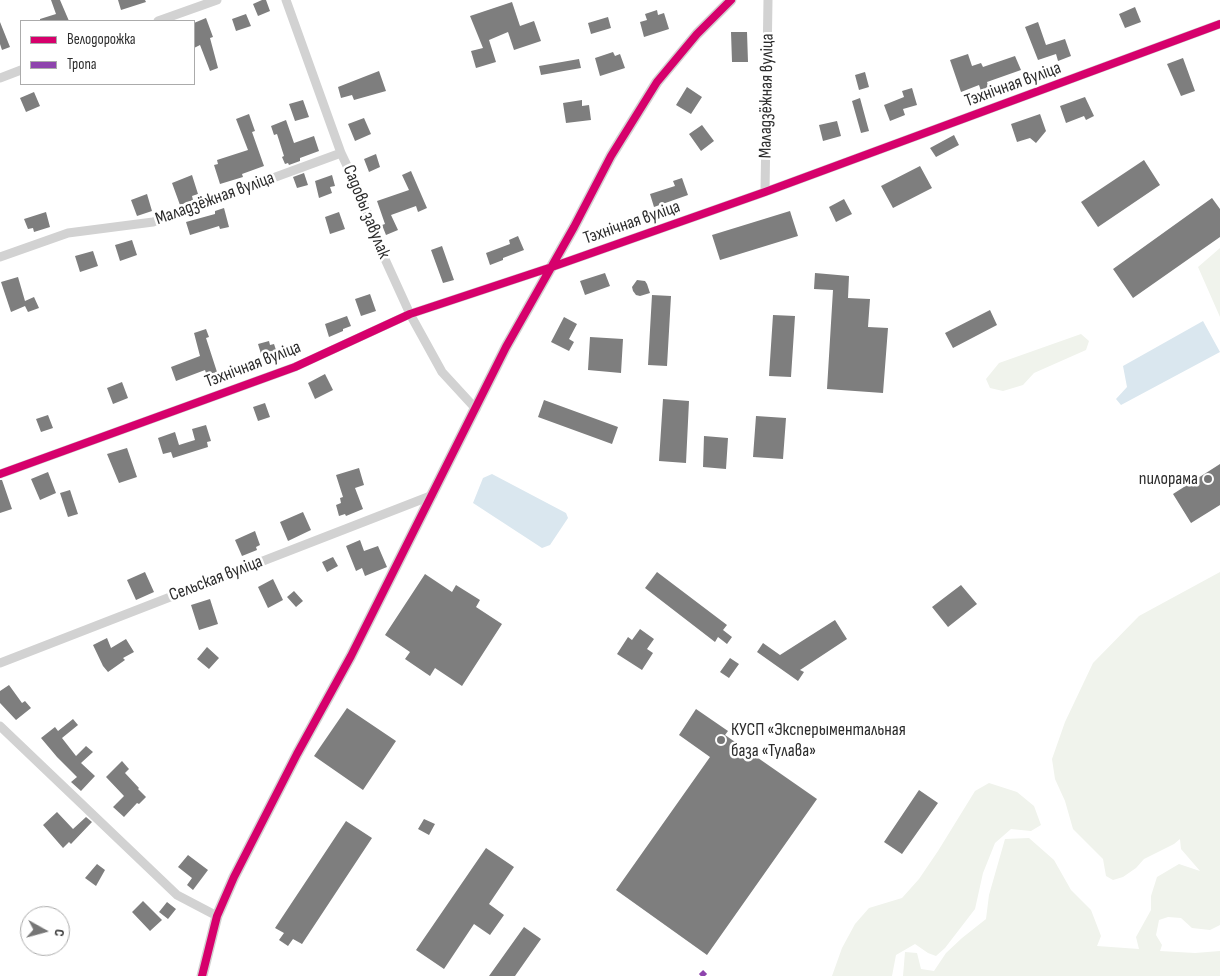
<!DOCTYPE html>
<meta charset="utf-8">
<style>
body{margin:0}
#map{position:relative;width:1220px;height:976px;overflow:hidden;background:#fff;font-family:"Sofia Sans Condensed",sans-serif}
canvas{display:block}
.legend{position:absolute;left:20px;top:20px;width:175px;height:65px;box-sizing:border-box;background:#fff;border:1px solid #ababab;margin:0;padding:6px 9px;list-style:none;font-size:15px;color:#2d2d2d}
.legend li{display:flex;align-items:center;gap:10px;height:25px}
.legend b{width:25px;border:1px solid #ababab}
.north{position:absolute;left:20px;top:906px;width:50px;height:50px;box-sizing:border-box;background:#fff;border:1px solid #ababab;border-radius:50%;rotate:97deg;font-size:14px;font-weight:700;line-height:20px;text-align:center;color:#2d2d2d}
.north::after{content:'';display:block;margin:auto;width:18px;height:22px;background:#767676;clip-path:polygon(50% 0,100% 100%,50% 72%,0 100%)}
</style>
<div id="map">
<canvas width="1220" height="976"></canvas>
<ul class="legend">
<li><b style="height:6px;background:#d6006c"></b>Велодорожка</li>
<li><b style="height:6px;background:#8e44ad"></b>Тропа</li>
</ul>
<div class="north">С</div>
</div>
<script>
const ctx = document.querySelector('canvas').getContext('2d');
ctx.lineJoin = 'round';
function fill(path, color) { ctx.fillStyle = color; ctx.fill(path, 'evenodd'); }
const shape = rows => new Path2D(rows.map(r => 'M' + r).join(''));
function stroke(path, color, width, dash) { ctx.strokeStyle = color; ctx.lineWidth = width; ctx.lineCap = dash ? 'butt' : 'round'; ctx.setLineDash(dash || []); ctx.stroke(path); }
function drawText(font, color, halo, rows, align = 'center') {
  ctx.font = font + ' "Sofia Sans Condensed",sans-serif'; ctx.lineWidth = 5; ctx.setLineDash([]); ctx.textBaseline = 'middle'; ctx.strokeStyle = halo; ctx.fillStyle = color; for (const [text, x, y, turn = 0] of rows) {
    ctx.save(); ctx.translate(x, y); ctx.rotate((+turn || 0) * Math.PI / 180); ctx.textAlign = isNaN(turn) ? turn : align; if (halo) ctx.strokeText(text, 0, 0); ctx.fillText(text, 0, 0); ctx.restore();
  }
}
const green = shape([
 [1220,248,1220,317,1198,267],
 [1081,334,1089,341,1086,350,1034,373,1023,385,1003,391,990,388,986,379,999,363],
 [1220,572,1220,925,1210,930,1192,928,1181,918,1168,917,1159,920,1156,935,1162,945,1160,951,1195,953,1220,951,1220,976,903,976,905,952,917,953,921,969,934,971,946,953,962,938,986,919,989,895,1005,839,1029,838,1054,860,1071,890,1091,910,1101,936,1097,946,1139,949,1136,937,1151,910,1151,896,1157,877,1179,864,1200,871,1181,849,1180,839,1174,844,1144,859,1136,868,1123,877,1113,880,1106,876,1103,859,1073,829,1065,801,1055,779,1052,759,1065,722,1093,663,1139,616],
 [989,783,1017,792,1034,806,1041,825,1031,831,1011,829,995,843,983,873,975,909,945,948,936,956,928,953,915,944,896,955,892,976,832,976,842,948,855,924,869,908,902,898,919,879,938,851,975,791]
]);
const water = shape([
 [1203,321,1220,352,1121,405,1116,399,1127,387,1123,366],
 [492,474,566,513,568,518,550,545,542,548,473,503,483,478]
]);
const building = shape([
 [51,0,60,0,69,21,40,21,40,19,56,14],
 [118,0,145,0,146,2,121,10],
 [262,0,266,0,270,11,258,16,253,4],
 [512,2,520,26,534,21,541,41,514,50,508,32,489,40,496,62,476,68,471,51,483,48,470,16],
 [1135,7,1141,22,1125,28,1119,14],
 [657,10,658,15,664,13,669,29,644,37,640,22,647,20,645,14],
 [246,14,251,26,236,31,232,19],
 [608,17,611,28,591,34,588,23],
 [206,18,213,37,210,38,218,68,210,71,200,45,194,48,194,23],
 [0,22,10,47,2,50,0,44],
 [1038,22,1046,45,1065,39,1071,56,1058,61,1056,54,1038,60,1025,27],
 [731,32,747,32,748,62,732,62],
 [613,52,615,56,620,54,625,68,600,76,595,58],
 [968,54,972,66,981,63,983,67,1015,56,1021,70,987,82,989,88,981,91,979,85,961,92,950,60],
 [1183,58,1195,91,1181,96,1167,64],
 [579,59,581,68,541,75,539,66],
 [379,71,386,91,354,100,352,95,341,98,338,87],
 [865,72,869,87,859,90,855,75],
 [687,87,702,97,691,114,676,105],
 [912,88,917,105,903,109,905,115,890,121,884,105,904,97,902,91],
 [34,92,40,106,26,112,20,98],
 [1085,97,1094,116,1086,120,1084,116,1066,123,1060,106],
 [860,98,869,131,861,133,852,101],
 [303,100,309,117,295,121,289,104],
 [582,100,582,106,589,105,591,120,566,123,563,103],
 [249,114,255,131,252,132,264,166,242,174,243,177,220,184,214,165,218,164,217,160,248,150,236,119],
 [1040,114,1046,131,1036,143,1030,138,1017,142,1011,124],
 [364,118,371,134,355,141,348,124],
 [286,120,294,143,314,136,319,151,300,158,300,161,289,165,288,163,285,164,282,157,284,156,277,134,274,135,271,126],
 [837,121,841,136,823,141,819,125],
 [702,125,714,141,701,151,689,134],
 [954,135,959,145,936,157,930,148],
 [376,154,380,167,369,172,364,159],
 [1144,160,1160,185,1098,227,1081,202],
 [920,166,932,188,893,208,881,186],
 [411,171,427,208,418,212,416,206,391,215,398,230,386,235,382,225,385,224,377,201,409,190,402,175],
 [304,173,308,185,297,188,293,177],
 [192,175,198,194,192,196,193,200,180,205,172,183],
 [332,175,335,186,330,187,332,193,319,198,315,181],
 [682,178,688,195,654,207,650,194,675,186,673,181],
 [147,194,152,211,137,216,131,200],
 [1212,198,1220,209,1220,237,1133,298,1113,269],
 [844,199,852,214,836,222,829,207],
 [224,208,229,227,220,229,219,226,190,235,186,222,215,214,215,211],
 [790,211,798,236,720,260,712,235],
 [46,212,50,227,34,232,33,228,28,229,24,219],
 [339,212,345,229,330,234,325,217],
 [518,236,524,250,503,258,503,260,490,265,486,253,510,244,509,240],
 [132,240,137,255,120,261,115,245],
 [442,246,454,280,443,283,431,250],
 [93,251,98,266,80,272,75,256],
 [605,273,610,286,585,295,580,281],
 [815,273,849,276,848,298,870,299,868,327,888,328,883,393,827,389,833,290,814,289],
 [18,277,25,301,34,297,39,308,28,312,25,306,11,312,1,282],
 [637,280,645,281,647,284,650,293,640,296,636,295,633,291,632,287],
 [370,294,376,311,361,316,355,299],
 [652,295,671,296,667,366,648,365],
 [990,310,997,325,953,348,945,333],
 [773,315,795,316,791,377,769,376],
 [347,316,351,326,343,329,343,331,329,337,325,324],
 [564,317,577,324,569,339,574,342,569,351,551,342],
 [206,329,209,337,206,338,217,372,207,376,205,370,176,381,171,367,200,356,194,333],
 [590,337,623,339,621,373,588,370],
 [269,341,270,345,274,344,277,353,262,357,258,344],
 [325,374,333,390,315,399,308,383],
 [122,382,128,398,113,404,107,388],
 [663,399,689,401,686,463,659,461],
 [544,400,618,427,612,444,538,417],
 [265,403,270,417,258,421,253,407],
 [48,415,53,428,41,432,36,419],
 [756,416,786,418,783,459,753,457],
 [206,425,211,441,207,442,208,447,173,458,171,452,163,454,158,438,175,432,179,445,195,440,192,429],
 [704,436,728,438,726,469,703,467],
 [127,448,137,477,119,483,107,454],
 [1220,464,1220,505,1191,523,1173,494],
 [359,468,364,485,355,488,363,509,346,516,345,514,339,516,336,505,341,503,340,498,343,497,336,475],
 [48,472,56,493,40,500,31,479],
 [0,480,2,480,12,509,0,513],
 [70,490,78,514,68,517,60,493],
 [303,512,311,530,288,541,280,522],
 [255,531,260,545,256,547,257,550,242,556,235,540],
 [360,540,364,551,378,546,387,567,365,576,362,568,356,571,346,546],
 [333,557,338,566,327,572,322,562],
 [145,572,154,592,136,600,127,580],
 [657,572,727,625,723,630,732,637,727,644,718,637,715,642,645,588],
 [425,574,452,592,456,585,480,600,476,607,502,624,462,686,435,668,430,676,405,659,410,652,385,635],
 [273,579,283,600,268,608,258,587],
 [961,585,977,604,948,627,932,607],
 [294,591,303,601,296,607,287,597],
 [210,599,218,624,199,630,191,605],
 [835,620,847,639,800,670,804,672,798,681,757,652,763,643,780,655],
 [640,629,654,639,647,649,653,653,642,670,617,654,628,637,632,640],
 [107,638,111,648,126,639,134,652,123,658,125,660,108,672,103,666,93,645],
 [207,647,219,658,209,669,197,659],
 [730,658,739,664,729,678,720,672],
 [9,685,22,703,25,701,31,708,16,720,0,703,0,691],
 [347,708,396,741,363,790,314,756],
 [696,709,728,731,725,735,817,799,707,955,616,890,710,757,679,735],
 [73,719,78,725,62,738,76,756,86,746,93,752,81,763,95,776,81,791,71,782,77,777,57,757,41,738,55,727,58,731],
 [122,761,129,769,125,773,139,788,138,789,146,797,139,804,137,803,124,817,113,807,124,796,106,777],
 [919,790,938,803,902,854,884,842],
 [57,812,73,829,86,817,92,822,71,844,69,842,63,848,43,825],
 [424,819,435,824,429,835,418,829],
 [346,821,372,838,302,944,293,939,288,946,279,940,284,933,275,928],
 [486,848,514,867,489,904,504,915,490,935,474,924,444,969,416,950],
 [188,855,208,870,193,890,187,885,192,878,178,867],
 [97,864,105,870,96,886,85,878],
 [143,901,162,920,150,931,132,912],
 [167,902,176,909,168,919,159,912],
 [524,927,541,939,515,976,489,976]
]);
const minor = shape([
 [286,0,341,153,361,195,379,246,410,314,442,372,476,409],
 [158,21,217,0],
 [0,78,21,70],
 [765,192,768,0],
 [0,257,68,233,153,222,341,153],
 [0,474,295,367,410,314,549,268,765,192,1220,24],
 [0,663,433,495],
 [0,726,177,895,217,916]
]);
const tertiary = shape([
 [202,976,217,916,234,877,297,754,351,656,506,347,574,227,611,156,657,82,697,34,731,0]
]);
const quiet = shape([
 [701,972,705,976]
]);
const cycleway = shape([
 [0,474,295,367,410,314,549,268,765,192,1220,24],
 [202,976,217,916,234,877,297,754,351,656,506,347,574,227,611,156,657,82,697,34,731,0]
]);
const markers = [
 [1208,479,5,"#767676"],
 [721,740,5,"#767676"]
];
const streetNames = [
 ["Тэхнічная вуліца",1013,85,-20],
 ["Маладзёжная вуліца",767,96,-89],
 ["Маладзёжная вуліца",215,199,-20],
 ["Садовы завулак",366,212,68],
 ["Тэхнічная вуліца",632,223,-19],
 ["Тэхнічная вуліца",253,365,-21],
 ["Сельская вуліца",216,579,-21]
];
const poiNames = [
 ["пилорама",1198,479],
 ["КУСП «Эксперыментальная",731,730,"left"],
 ["база «Тулава»",731,751,"left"]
];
fill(green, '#f0f3ec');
fill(water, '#dae7ef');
fill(building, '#7e7e7e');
stroke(minor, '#d2d2d2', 9);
stroke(tertiary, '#d2d2d2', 11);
stroke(quiet, '#8e44ad', 6, [12, 6]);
stroke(cycleway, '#d6006c', 8);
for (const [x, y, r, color] of markers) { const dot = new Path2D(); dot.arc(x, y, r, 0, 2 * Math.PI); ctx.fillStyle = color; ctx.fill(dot); stroke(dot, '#fff', 2); }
drawText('18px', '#2d2d2d', '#fff', streetNames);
drawText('18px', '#2d2d2d', '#fff', poiNames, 'right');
</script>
